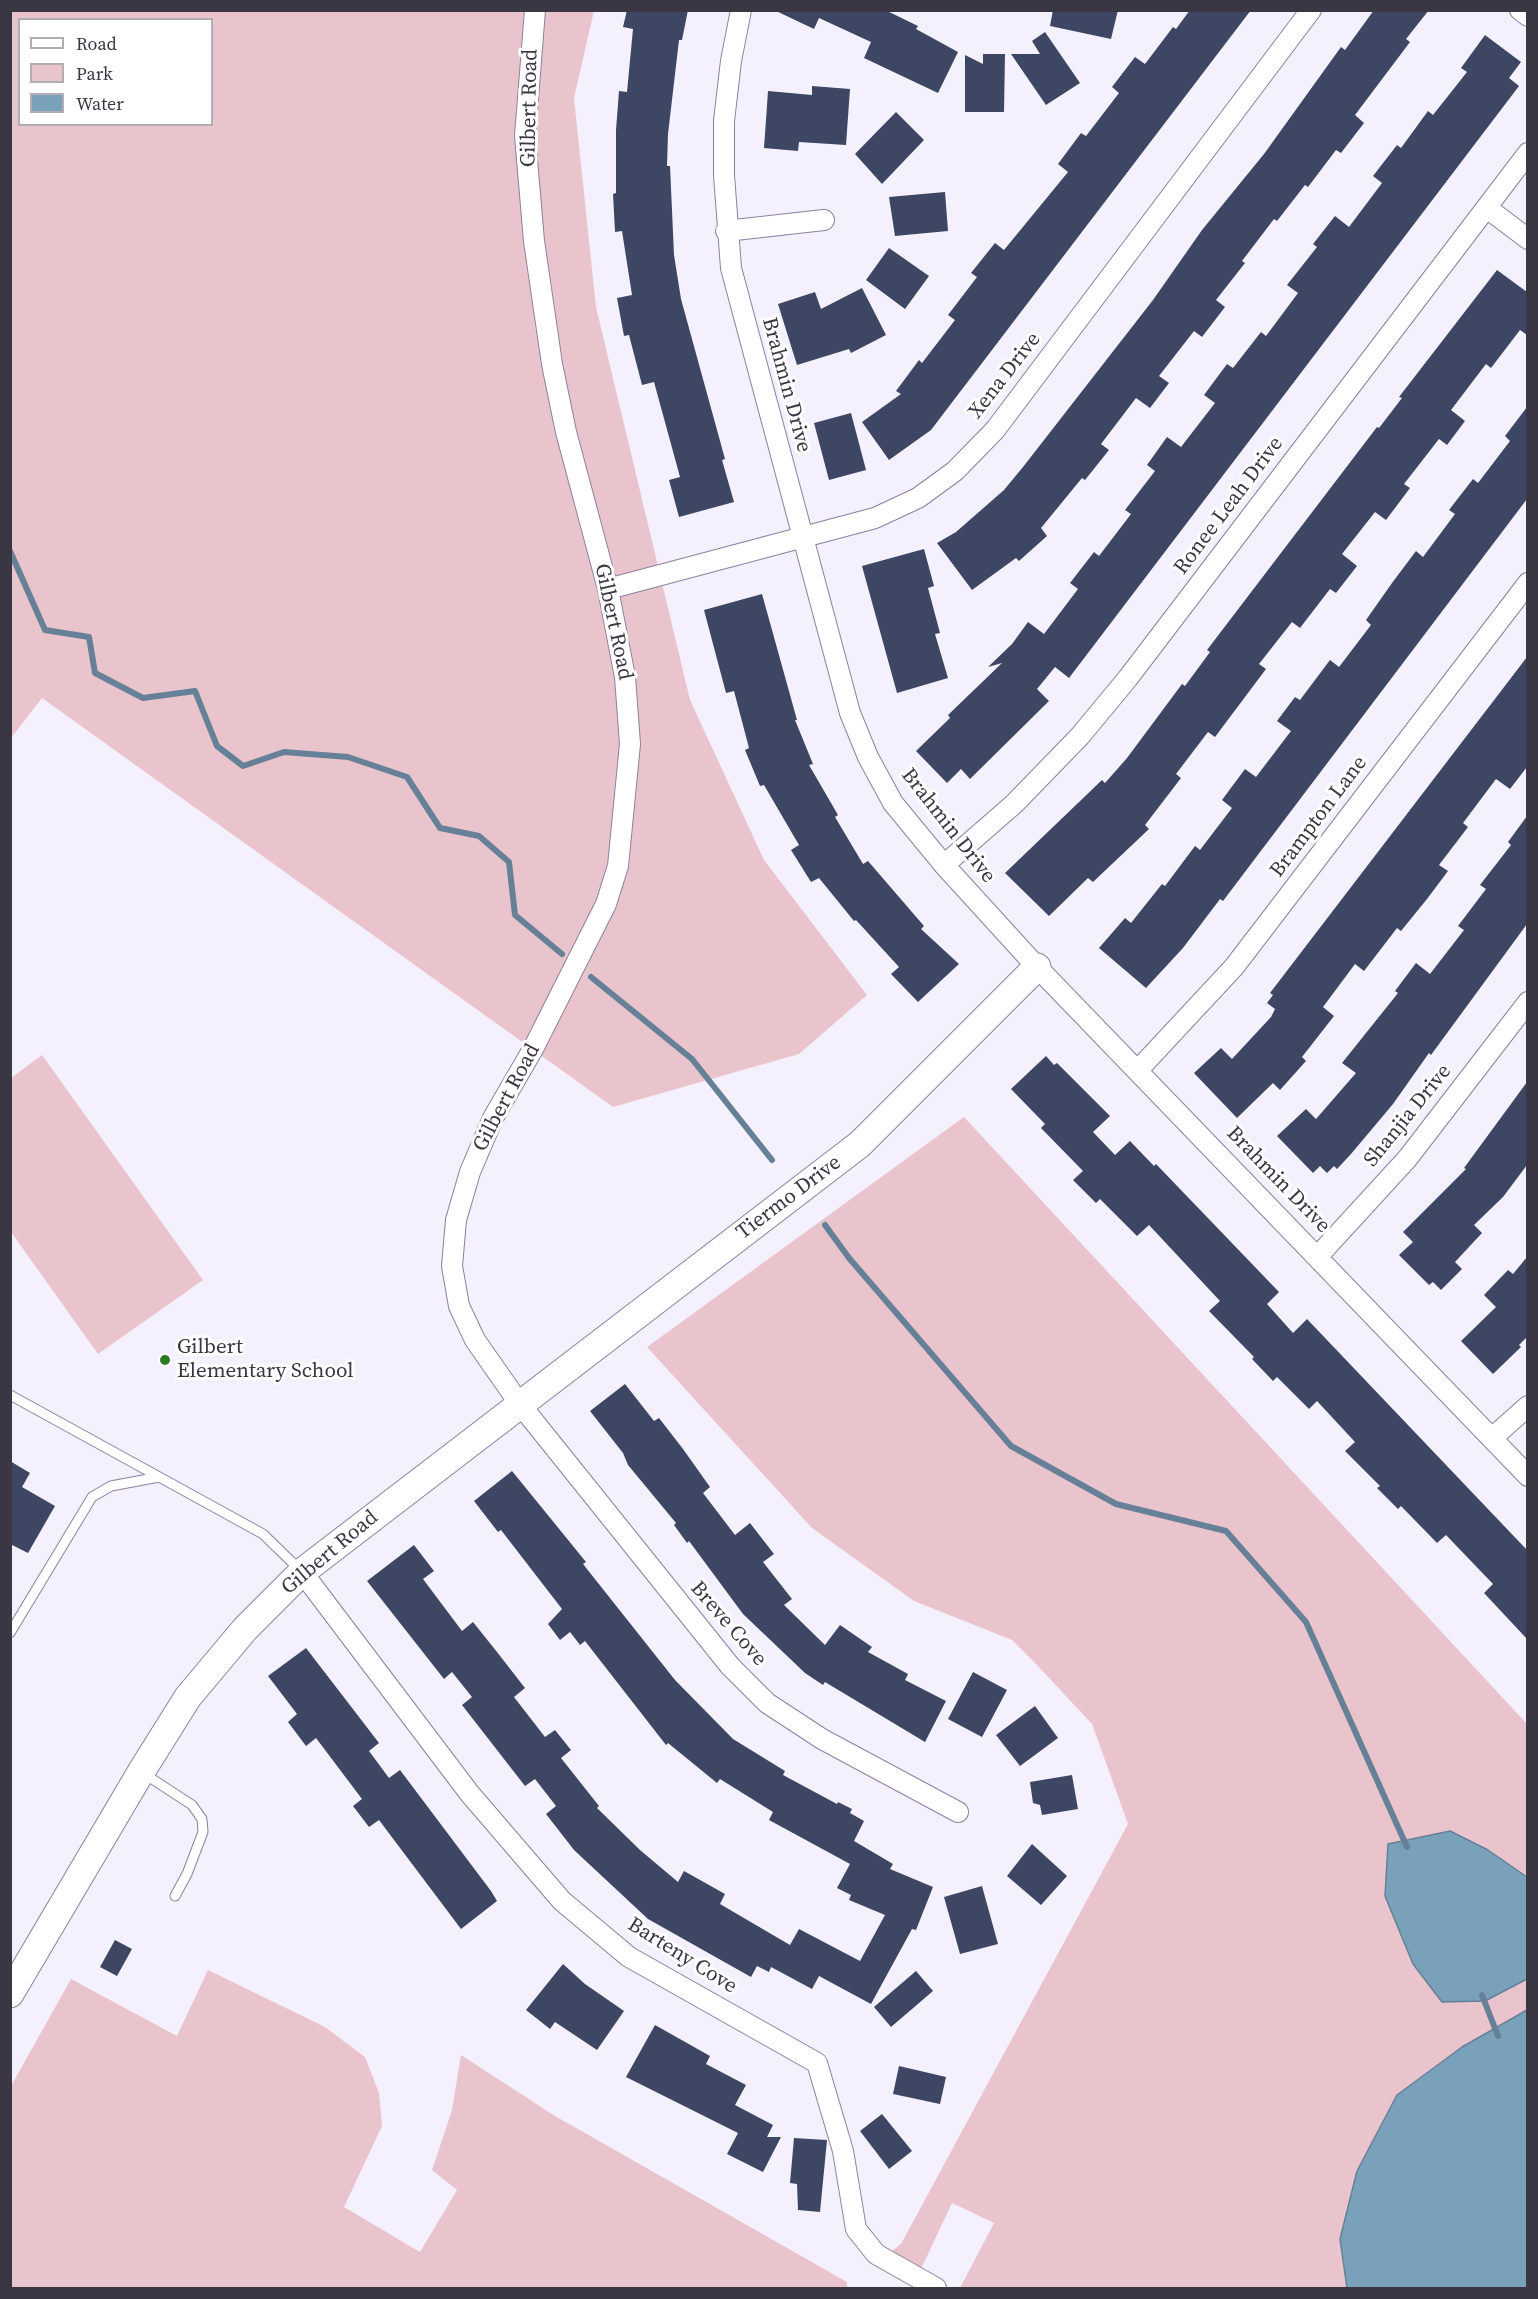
<!DOCTYPE html>
<style>
body{margin:0}
#map{position:relative;width:1538px;height:2299px;overflow:hidden;background:#f4f0fe;font-family:"Source Serif 4",serif}
canvas{display:block}
.frame{position:absolute;inset:0;border:12px solid #3b3644;pointer-events:none}
.legend{position:absolute;left:18px;top:18px;width:195px;height:108px;box-sizing:border-box;background:#fff;border:2px solid #b1afb4;margin:0;padding:8px 10px;list-style:none;font-size:18px;color:#3b3644}
.legend li{display:flex;align-items:center;gap:12px;height:30px}
.legend b{width:30px;border:2px solid #b1afb4}
</style>
<div id="map">
<canvas width="1538" height="2299"></canvas>
<div class="frame"></div>
<ul class="legend">
<li><b style="height:8px;background:#fff"></b>Road</li>
<li><b style="height:16px;background:#eac4cc"></b>Park</li>
<li><b style="height:16px;background:#79a1ba"></b>Water</li>
</ul>
</div>
<script>
const ctx = document.querySelector('canvas').getContext('2d');
ctx.lineJoin = 'round';
function fill(path, color) { ctx.fillStyle = color; ctx.fill(path, 'evenodd'); }
const shape = rows => new Path2D(rows.map(r => 'M' + r).join(''));
function stroke(path, color, width, dash) { ctx.strokeStyle = color; ctx.lineWidth = width; ctx.lineCap = dash ? 'butt' : 'round'; ctx.setLineDash(dash || []); ctx.stroke(path); }
function drawText(font, color, halo, rows, align = 'center') {
  ctx.font = font + ' "Source Serif 4",serif'; ctx.lineWidth = 6; ctx.setLineDash([]); ctx.textBaseline = 'middle'; ctx.strokeStyle = halo; ctx.fillStyle = color; for (const [text, x, y, turn = 0] of rows) {
    ctx.save(); ctx.translate(x, y); ctx.rotate((+turn || 0) * Math.PI / 180); ctx.textAlign = isNaN(turn) ? turn : align; if (halo) ctx.strokeText(text, 0, 0); ctx.fillText(text, 0, 0); ctx.restore();
  }
}
const green = shape([
 [11,11,594,11,574,98,596,307,690,700,764,860,867,995,799,1054,613,1107,42,698,11,738],
 [20,20,212,20,212,124,20,124],
 [42,1055,203,1280,98,1354,11,1232,11,1078],
 [964,1117,1527,1724,1527,1877,1488,1850,1485,2001,1527,1979,1527,2010,1462,2047,1397,2095,1340,2239,1347,2288,960,2288,994,2223,952,2203,920,2271,892,2251,901,2244,1128,1824,1092,1724,1037,1665,1012,1640,914,1601,812,1528,647,1347],
 [208,1970,325,2027,365,2057,379,2093,382,2126,344,2207,420,2252,457,2190,432,2170,452,2110,461,2055,555,2116,847,2282,847,2288,11,2288,11,2086,71,1979,177,2036]
]);
const water = shape([
 [1450,1831,1488,1850,1527,1877,1527,1979,1485,2001,1442,2002,1413,1964,1385,1896,1388,1844,1450,1831],
 [1527,2010,1527,2288,1347,2288,1340,2239,1357,2171,1397,2095,1462,2047,1527,2010]
]);
const stream = shape([
 [10,551,45,630,89,637,95,673,143,698,195,691,217,746,243,766,284,752,348,757,407,777,440,828,479,836,509,862,515,915,562,954],
 [591,977,692,1059,772,1160],
 [825,1225,849,1258,1011,1446,1116,1504,1226,1531,1306,1622,1407,1847],
 [1482,1995,1498,2036]
]);
const building = shape([
 [627,10,688,10,682,40,679,40,668,134,667,166,670,166,674,255,681,299,725,459,722,460,734,502,679,517,669,480,680,477,654,382,642,385,629,335,624,336,617,298,632,295,622,231,615,232,613,194,616,193,616,130,619,91,627,92,633,29,623,27],
 [774,10,885,10,918,26,916,29,958,52,938,93,864,58,871,42,819,18,814,29],
 [1053,10,1118,10,1111,39,1050,26],
 [1190,10,1251,10,931,430,889,460,862,422,901,394,896,391,919,360,922,363,955,320,948,315,977,277,971,273,995,243,1004,250,1068,172,1058,164,1081,133,1086,136,1119,93,1112,87,1135,57,1145,64,1173,27,1176,29],
 [1374,10,1429,10,1406,39,1410,42,1355,115,1364,123,1341,153,1336,150,1308,187,1305,185,1277,221,1274,219,1242,261,1245,263,1216,300,1225,307,1202,337,1194,331,1159,376,1169,383,1150,408,1136,398,1101,444,1109,450,1085,480,1082,478,1041,528,1047,536,1019,561,1016,558,972,590,937,543,956,532,1004,490,1023,467,1153,300,1202,230,1264,154,1341,47,1345,50],
 [1045,32,1080,83,1046,105,1011,54,1040,54,1032,41],
 [1485,35,1521,62,1509,78,1519,86,1069,678,1055,667,1037,689,1049,701,970,779,961,769,947,783,916,751,950,718,948,715,1002,663,988,667,1012,644,1028,622,1044,634,1078,589,1070,583,1094,552,1099,556,1131,514,1125,510,1155,471,1147,465,1167,437,1181,447,1215,403,1204,395,1227,364,1233,368,1261,332,1266,336,1298,293,1287,285,1317,247,1313,244,1335,216,1349,227,1382,183,1373,176,1397,145,1401,148,1428,111,1433,115,1467,72,1461,68],
 [983,54,1005,54,1004,112,965,112,965,55,983,64],
 [812,86,850,89,846,145,799,142,798,151,764,148,768,91,812,95],
 [896,112,924,140,882,184,855,154],
 [945,192,948,231,895,236,889,197],
 [889,248,929,276,905,309,866,280],
 [1497,270,1527,292,1527,335,1520,330,1491,368,1486,364,1451,410,1465,421,1447,445,1439,439,1404,484,1410,488,1386,520,1375,512,1342,554,1357,566,1336,593,1330,589,1300,628,1292,622,1259,664,1266,669,1215,737,1208,732,1176,774,1181,778,1145,825,1149,829,1093,882,1088,878,1049,916,1005,873,1102,780,1105,783,1127,758,1182,684,1185,686,1210,652,1207,650,1377,427,1379,428,1402,398,1399,397],
 [862,288,886,335,851,353,849,349,797,365,778,304,815,292,821,309],
 [1527,407,1527,499,1223,901,1220,899,1183,948,1146,988,1099,948,1125,918,1131,923,1162,884,1165,886,1195,846,1200,850,1232,808,1222,800,1245,769,1256,777,1291,731,1277,721,1295,697,1300,700,1330,660,1339,667,1371,625,1366,620,1392,583,1416,551,1423,557,1455,514,1449,510,1473,479,1478,483,1510,441,1505,436],
 [851,413,866,470,829,480,814,423],
 [924,549,934,586,928,588,940,633,935,634,948,678,897,693,862,566],
 [762,594,797,720,795,720,813,764,809,765,838,815,835,817,863,864,868,861,924,926,921,929,959,964,918,1002,891,974,899,967,856,920,854,921,819,878,811,882,791,850,799,845,764,785,760,786,745,750,749,748,734,691,726,693,704,610],
 [1527,657,1527,767,1510,789,1496,779,1463,823,1468,827,1439,865,1448,871,1427,899,1401,931,1397,928,1364,971,1355,964,1323,1007,1334,1016,1302,1057,1306,1061,1280,1090,1273,1083,1237,1118,1194,1073,1221,1048,1232,1059,1271,1017,1275,1009,1267,1003,1273,995,1270,993],
 [1527,816,1527,924,1431,1055,1429,1053,1393,1104,1351,1154,1337,1169,1334,1166,1327,1173,1320,1166,1313,1173,1277,1136,1306,1109,1316,1119,1356,1073,1342,1063,1398,993,1395,991,1416,963,1430,974,1464,930,1458,926,1486,889,1480,885,1511,845,1508,842],
 [1046,1056,1054,1065,1057,1063,1110,1116,1093,1132,1115,1155,1130,1141,1154,1166,1156,1164,1279,1292,1267,1304,1293,1333,1307,1319,1527,1550,1527,1639,1484,1593,1493,1584,1446,1535,1437,1543,1401,1506,1398,1509,1377,1488,1380,1486,1345,1451,1355,1442,1317,1401,1309,1409,1277,1377,1273,1381,1252,1359,1254,1357,1209,1311,1220,1301,1149,1225,1137,1236,1100,1199,1096,1203,1073,1180,1083,1171,1041,1128,1045,1124,1011,1089],
 [1527,1082,1527,1165,1503,1197,1474,1225,1482,1233,1455,1262,1462,1269,1441,1290,1433,1282,1429,1285,1399,1255,1413,1242,1403,1232,1466,1169,1464,1168],
 [1527,1257,1527,1337,1519,1345,1521,1347,1493,1374,1461,1341,1496,1307,1484,1295,1508,1270,1513,1274],
 [625,1384,654,1421,659,1418,683,1449,710,1487,703,1493,735,1535,750,1523,774,1554,763,1562,792,1599,784,1605,825,1645,840,1625,872,1647,868,1652,908,1674,905,1680,946,1701,925,1742,825,1682,823,1685,805,1673,743,1614,689,1541,687,1543,674,1525,676,1523,628,1465,623,1453,590,1411],
 [10,1461,30,1473,22,1487,55,1506,28,1553,10,1544],
 [512,1471,586,1562,583,1564,675,1680,733,1739,785,1771,783,1775,837,1804,838,1802,852,1809,850,1813,864,1821,854,1841,893,1864,890,1869,933,1887,916,1930,912,1929,871,2004,819,1976,812,1989,771,1967,769,1972,757,1966,751,1977,648,1919,574,1850,546,1814,556,1806,535,1779,525,1786,462,1705,472,1697,452,1672,444,1679,367,1581,414,1545,434,1571,423,1579,462,1631,473,1622,497,1652,525,1688,514,1697,545,1737,555,1730,571,1750,561,1758,599,1806,597,1808,640,1850,678,1882,684,1871,725,1894,720,1904,790,1945,799,1929,860,1961,885,1915,849,1900,851,1895,837,1888,850,1864,769,1820,773,1812,720,1779,717,1783,668,1743,666,1745,585,1641,580,1645,570,1632,560,1640,548,1624,562,1609,501,1530,498,1532,474,1501],
 [306,1648,379,1743,369,1751,389,1778,400,1770,491,1891,497,1901,461,1929,379,1820,369,1827,353,1806,362,1799,316,1738,306,1746,288,1722,297,1714,268,1676],
 [973,1672,1007,1690,982,1737,948,1719],
 [1035,1706,1058,1738,1020,1766,996,1735],
 [1072,1775,1078,1809,1042,1815,1040,1805,1033,1803,1030,1782],
 [1032,1844,1067,1876,1041,1905,1007,1876],
 [982,1886,998,1944,960,1954,944,1897],
 [115,1940,132,1949,117,1976,100,1967],
 [563,1964,585,1984,624,2011,597,2050,555,2022,550,2029,526,2010],
 [916,1971,933,1991,891,2027,874,2007],
 [655,2025,710,2056,706,2064,746,2085,735,2105,773,2125,767,2137,781,2137,763,2172,727,2154,738,2133,626,2077],
 [899,2066,946,2077,940,2104,893,2094],
 [882,2114,912,2151,889,2169,860,2131],
 [794,2138,827,2140,820,2212,798,2210,797,2184,790,2183]
]);
const lane = shape([
 [10,1395,263,1534,300,1570],
 [10,1633,92,1497,111,1486,159,1477],
 [143,1773,192,1805,202,1819,203,1832,187,1874,175,1896]
]);
const street = shape([
 [535,10,525,136,534,241,552,364,566,432,608,589,625,677,630,744,618,866,606,904,533,1049,493,1118,470,1172,456,1220,452,1266,459,1306,475,1340,519,1403,730,1666,767,1703,822,1739,958,1812],
 [741,10,731,61,724,121,724,175,731,268,850,713,868,757,893,803,944,865,1037,967,1528,1476],
 [1520,10,1528,16],
 [1487,208,1528,239],
 [726,231,824,220],
 [608,589,875,518,918,498,955,471,995,430,1311,10],
 [944,865,1014,804,1080,736,1128,678,1528,153],
 [1138,1070,1234,967,1528,583],
 [1318,1256,1407,1159,1528,1002],
 [1492,1438,1528,1406],
 [302,1572,470,1794,562,1901,629,1957,817,2063,843,2151,856,2229,876,2254,936,2288]
]);
const secondary = shape([
 [10,1994,141,1772,188,1697,245,1629,302,1572,860,1144,1037,967]
]);
const markers = [
 [165,1360,6,"#2a7a24"]
];
const streetNames = [
 ["Gilbert Road",530,108,-89],
 ["Xena Drive",1005,376,-52],
 ["Brahmin Drive",786,385,75],
 ["Ronee Leah Drive",1229,506,-53],
 ["Gilbert Road",613,622,78],
 ["Brampton Lane",1319,817,-53],
 ["Brahmin Drive",948,826,52],
 ["Gilbert Road",507,1098,-62],
 ["Shanjia Drive",1408,1116,-51],
 ["Brahmin Drive",1278,1180,46],
 ["Tiermo Drive",789,1198,-37],
 ["Gilbert Road",330,1553,-40],
 ["Breve Cove",728,1624,49],
 ["Barteny Cove",682,1956,32]
];
const poiNames = [
 ["Gilbert",177,1348],
 ["Elementary School",177,1372]
];
fill(green, '#eac4cc');
fill(water, '#79a1ba');
stroke(water, '#668197', 1.5);
stroke(stream, '#668197', 6);
fill(building, '#3d4763');
stroke(lane, '#8b81a1', 11);
stroke(street, '#8b81a1', 22);
stroke(secondary, '#8b81a1', 29);
stroke(lane, '#fff', 9);
stroke(street, '#fff', 20);
stroke(secondary, '#fff', 27);
for (const [x, y, r, color] of markers) { const dot = new Path2D(); dot.arc(x, y, r, 0, 2 * Math.PI); ctx.fillStyle = color; ctx.fill(dot); stroke(dot, '#fff', 2); }
drawText('21px', '#3b3644', '#fff', streetNames);
drawText('21px', '#3b3644', '#fff', poiNames, 'left');
</script>
